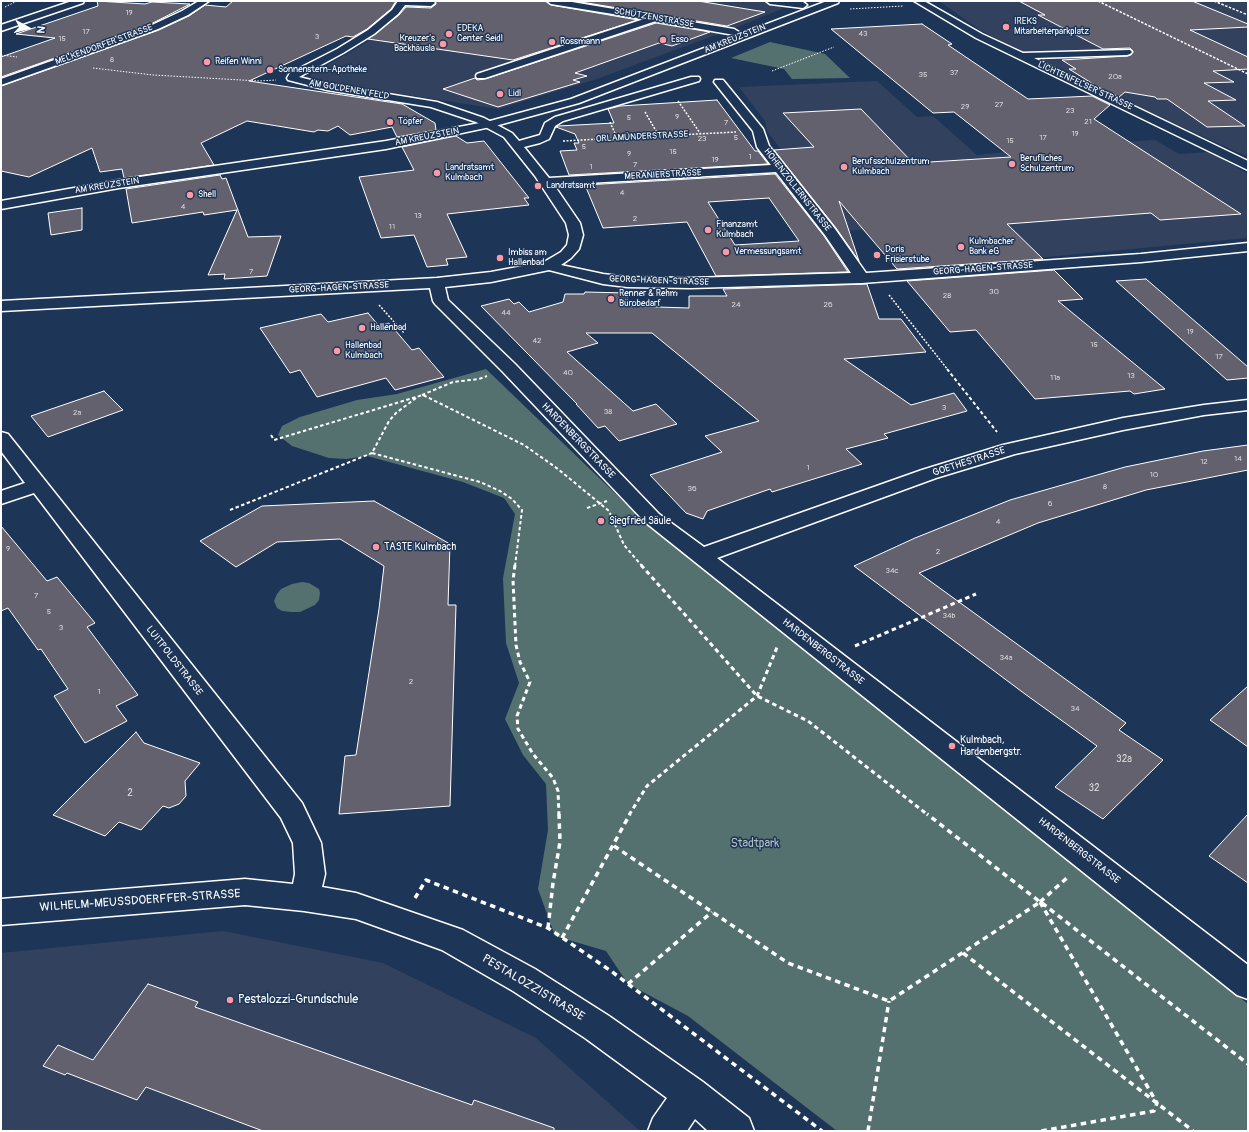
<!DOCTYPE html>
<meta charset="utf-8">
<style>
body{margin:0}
#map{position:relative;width:1249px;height:1132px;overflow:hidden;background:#1d3557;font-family:Pangolin,sans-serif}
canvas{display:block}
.frame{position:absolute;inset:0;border:2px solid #fff;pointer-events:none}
.north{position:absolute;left:8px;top:8px;width:40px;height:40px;-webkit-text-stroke:3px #1d3557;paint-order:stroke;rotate:97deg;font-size:11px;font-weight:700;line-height:16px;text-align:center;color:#fff}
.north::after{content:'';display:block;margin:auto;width:14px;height:18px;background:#fff;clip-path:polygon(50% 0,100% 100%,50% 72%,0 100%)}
</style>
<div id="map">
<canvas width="1249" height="1132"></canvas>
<div class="frame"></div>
<div class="north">N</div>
</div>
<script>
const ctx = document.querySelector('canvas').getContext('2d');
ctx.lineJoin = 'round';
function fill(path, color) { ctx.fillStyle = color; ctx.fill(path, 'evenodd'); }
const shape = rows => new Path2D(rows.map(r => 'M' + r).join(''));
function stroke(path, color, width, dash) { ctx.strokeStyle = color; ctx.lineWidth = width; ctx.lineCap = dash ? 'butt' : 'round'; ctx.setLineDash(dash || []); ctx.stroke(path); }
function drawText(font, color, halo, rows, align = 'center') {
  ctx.font = font + ' Pangolin,sans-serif'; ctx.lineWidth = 3; ctx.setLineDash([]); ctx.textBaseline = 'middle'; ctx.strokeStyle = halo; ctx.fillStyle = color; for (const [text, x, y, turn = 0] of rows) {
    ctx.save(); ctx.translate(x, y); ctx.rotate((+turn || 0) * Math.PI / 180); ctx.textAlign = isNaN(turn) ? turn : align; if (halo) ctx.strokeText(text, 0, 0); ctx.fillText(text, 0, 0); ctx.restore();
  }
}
const built = shape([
 [413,1,801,1,740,26,594,80,498,109,337,84,311,77,310,76,313,73,359,47,385,29,405,11],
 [939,1,1248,1,1248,157,1041,63,980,30],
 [877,81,917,117,933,116,977,155,1086,144,1155,140,1179,154,1210,152,1248,174,1248,238,1004,261,970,222,843,231,767,131,765,121,739,87],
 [223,931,383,963,536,1038,640,1131,1,1131,1,953]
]);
const green = shape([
 [770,42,825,54,850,78,792,79,784,69,731,58],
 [486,369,646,523,1248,1004,1248,1131,837,1131,688,1016,628,984,606,951,555,936,538,889,548,830,546,784,523,755,505,719,519,683,506,643,503,578,515,514,504,498,463,482,367,456,346,459,329,458,292,446,278,435,282,426,300,417,357,400,397,394],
 [302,582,309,583,319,589,320,593,319,600,315,605,300,612,291,612,282,611,277,608,274,601,277,594,281,589,292,584]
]);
const building = shape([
 [97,1,145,4,152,2,190,4,151,24,1,77,1,57,55,38,16,34,98,6,97,1],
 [233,1,396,1,391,9,367,29,353,37,346,36,249,81,402,104,435,123,436,130,397,137,392,127,350,135,338,126,328,131,318,130,314,132,247,121,201,143,214,165,124,178,122,169,100,172,92,148,29,177,1,171,1,86,159,30,189,16,205,5,226,7,233,1],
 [435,1,546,1,551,5,638,20,513,60,368,39,399,15,406,7,431,8,436,4,435,1],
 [575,1,698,1,765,12,727,26,575,1],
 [1019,1,1192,1,1248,24,1248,27,1190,30,1248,57,1248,69,1213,71,1234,82,1204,83,1236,100,1208,101,1245,126,1207,127,1167,99,1157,99,1155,97,1125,92,1119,97,1098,87,1069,69,1076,69,1062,60,1127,56,1131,55,1133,51,1130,48,1103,49,1038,15,1045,15,1019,1],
 [656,23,710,32,672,46,659,43,575,73,587,76,573,80,580,82,498,107,443,89,475,78,477,80,485,79,656,23],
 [922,24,952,44,948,45,1028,99,1092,96,1110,105,1094,119,1241,214,1160,220,1151,213,1007,224,1043,259,897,269,839,201,859,261,836,228,774,150,814,147,783,113,861,109,913,163,1011,157,954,112,933,113,831,29,922,24],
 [717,100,755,151,758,151,768,164,569,175,560,151,577,150,574,143,579,143,575,134,556,127,558,126,614,123,608,109,620,106,717,100],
 [456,136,467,143,484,141,529,198,524,198,529,205,447,214,467,257,446,259,448,265,427,267,414,235,381,238,359,177,414,170,402,147,456,136],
 [775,174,824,236,848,272,716,276,687,222,603,228,585,185,775,174],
 [769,198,799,241,735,245,708,202,769,198],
 [220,175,222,179,226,178,248,237,281,236,267,276,224,279,225,274,208,275,237,210,204,215,203,212,132,223,126,189,220,175],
 [82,208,82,230,51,235,48,213,82,208],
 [1054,270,1083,299,1058,301,1165,389,1134,394,1130,391,1035,399,976,330,950,332,907,281,1054,270],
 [1146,279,1248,367,1248,378,1227,380,1116,281,1146,279],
 [867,284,879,319,901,319,926,352,844,359,911,405,954,393,967,411,884,434,888,438,846,449,862,464,772,492,770,489,707,511,703,519,686,513,650,475,722,452,705,436,759,421,652,333,586,333,598,343,567,352,633,411,656,404,677,424,619,441,605,426,598,428,576,404,577,404,481,306,509,299,514,304,519,302,529,312,563,302,565,294,584,294,585,292,628,293,626,306,689,308,689,296,727,296,723,289,867,284],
 [368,313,379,326,389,323,412,350,419,348,444,377,395,390,386,378,317,397,300,370,290,373,260,328,321,314,328,322,368,313],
 [104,391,123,410,48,437,31,416,104,391],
 [1248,445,1248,470,1146,490,1038,523,919,573,1126,723,1119,730,1163,760,1103,819,1055,787,1097,746,1025,694,854,566,915,538,1010,500,1125,467,1203,451,1248,445],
 [374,501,450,544,448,605,456,605,450,806,339,814,345,756,356,755,379,609,384,566,340,539,277,542,236,567,200,541,262,506,374,501],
 [1,526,47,581,57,577,95,623,87,627,138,695,116,706,127,721,85,743,54,696,68,689,41,649,38,650,8,608,1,611,1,526],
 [1248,686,1248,747,1210,720,1248,686],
 [136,732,144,743,200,763,185,781,186,796,179,804,169,808,163,806,141,830,119,822,105,836,53,815,136,732],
 [1248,814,1248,883,1209,856,1248,814],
 [148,984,198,1002,195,1007,472,1105,474,1100,554,1128,554,1131,263,1131,146,1087,137,1100,67,1073,65,1075,43,1066,58,1045,93,1060,148,984]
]);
const pathFar4 = shape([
 [5,7,17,1],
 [850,9,903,6],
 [1,55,17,57],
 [93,68,153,75,259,81,276,80],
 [772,71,834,47]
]);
const pathFar3 = shape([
 [678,101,700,133],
 [645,112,659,136],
 [610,122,617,138],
 [563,141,736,132],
 [889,295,948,370],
 [379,305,404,333]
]);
const pathFar2 = shape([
 [947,369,997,432],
 [422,395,453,382,479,379,487,376],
 [416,398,396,413,389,421,372,453,480,482,500,491,512,499,522,510,515,566],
 [271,435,274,440,423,395,524,445,558,469,609,511,624,545,642,566],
 [587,508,607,501],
 [230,510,372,453]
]);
const pathFar1 = shape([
 [515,565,513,580,516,645,520,662,530,682,517,716,518,729,533,754,553,778,558,791,559,815],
 [641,565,757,696,808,721,928,815],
 [855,646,976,594],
 [629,815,647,786,757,696,778,645]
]);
const path = shape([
 [614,846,788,963,889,1001,1040,902,927,814],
 [415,898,426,880,548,928,611,971,822,1131],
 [1040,902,1157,1103,1154,1111,1041,1131],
 [1040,902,1068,877],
 [1042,903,1248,1064],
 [548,928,553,883,560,842,559,814],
 [562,938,630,814],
 [963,953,1193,1131],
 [628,984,712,912],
 [868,1131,889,1001]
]);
const minor = shape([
 [72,1,84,1,83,3,1,31,1,25,72,1],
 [199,1,209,1,188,15,158,29,1,85,1,79,152,25,182,11,199,1],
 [398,1,433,1,435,3,431,6,405,5,398,14,374,34,343,53,299,77,327,84,437,102,484,118,512,133,519,141,540,135,545,123,555,117,691,77,699,77,700,79,699,81,563,121,555,126,549,139,540,143,524,147,549,178,771,165,757,147,753,131,714,82,715,80,723,80,763,129,769,146,835,229,866,273,1141,254,1248,243,1248,251,1141,262,862,283,691,288,627,287,603,284,549,270,491,282,445,287,448,300,515,364,659,514,704,547,922,470,1003,445,1123,418,1204,405,1248,400,1248,410,1204,415,1123,430,1015,454,936,478,717,558,1248,965,1248,999,1237,995,645,522,503,372,435,304,433,301,430,288,1,311,1,301,437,278,491,272,544,262,561,252,567,245,569,235,566,223,535,176,504,137,476,122,431,107,327,90,288,80,287,78,290,73,337,49,368,30,392,10,398,1],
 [776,172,825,235,851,273,691,278,627,277,603,274,561,265,571,258,579,249,583,235,580,223,554,185,776,172],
 [547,1,566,1,734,29,739,32,734,35,656,21,485,78,477,78,476,76,477,74,644,19,551,4,547,1],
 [766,1,791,1,803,2,807,5,803,8,770,4,766,1],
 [914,1,924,1,982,34,1023,53,1130,50,1132,52,1130,54,1127,55,1034,58,1248,161,1248,170,976,38,914,1],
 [1,432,8,434,302,803,321,843,325,874,322,887,356,893,463,930,535,969,609,1016,703,1082,749,1118,754,1131,708,1131,695,1119,687,1131,648,1131,653,1118,667,1098,585,1038,513,991,442,950,356,919,304,911,245,905,1,925,1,899,245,879,293,884,295,874,293,843,281,818,34,493,1,504,1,491,25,483,1,451,1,432]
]);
const major = shape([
 [827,1,839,1,838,3,579,103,495,126,386,149,119,188,1,209,1,201,119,180,386,141,490,121,571,99,827,1]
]);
const rail = shape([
 [1098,1,1248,74],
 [1214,1,1248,15]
]);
const markers = [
 [1006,27,4,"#ff9aa2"],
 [449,34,4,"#ff9aa2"],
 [663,40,4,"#ff9aa2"],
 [552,42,4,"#ff9aa2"],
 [443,44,4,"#ff9aa2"],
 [207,62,4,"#ff9aa2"],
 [270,70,4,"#ff9aa2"],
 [500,94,4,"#ff9aa2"],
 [390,122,4,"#ff9aa2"],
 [1012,164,4,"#ff9aa2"],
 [844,167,4,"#ff9aa2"],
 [437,173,4,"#ff9aa2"],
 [538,186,4,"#ff9aa2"],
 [190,195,4,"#ff9aa2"],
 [708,230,4,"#ff9aa2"],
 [961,247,4,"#ff9aa2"],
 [726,252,4,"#ff9aa2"],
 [877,255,4,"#ff9aa2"],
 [500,258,4,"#ff9aa2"],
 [611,299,4,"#ff9aa2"],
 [362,328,4,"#ff9aa2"],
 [337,351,4,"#ff9aa2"],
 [601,521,4,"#ff9aa2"],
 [376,547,4,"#ff9aa2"],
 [952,746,4,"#ff9aa2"],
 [230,1000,4,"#ff9aa2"]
];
const numberNames = [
 ["19",129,13],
 ["17",86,32],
 ["43",863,34],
 ["3",317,37],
 ["15",62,39],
 ["8",112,60],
 ["37",954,73],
 ["35",923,75],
 ["20a",1115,77],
 ["27",999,105],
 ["29",965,107],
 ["23",1070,111],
 ["9",677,117],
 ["5",629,118],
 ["21",1088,122],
 ["7",726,123],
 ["19",1075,134],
 ["5",736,138],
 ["17",1043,138],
 ["23",702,139],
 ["15",1010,141],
 ["5",584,147],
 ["15",673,152],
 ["9",629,154],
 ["1",750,157],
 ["19",715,160],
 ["7",635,165],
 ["1",591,167],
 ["4",622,193],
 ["4",183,207],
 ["13",418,216],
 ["2",635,219],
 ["11",392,227],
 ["7",251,272],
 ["30",994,292],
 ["28",947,296],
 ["24",736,305],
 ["26",828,305],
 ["44",506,313],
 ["19",1190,332],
 ["42",537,341],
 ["15",1094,345],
 ["17",1219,357],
 ["40",568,373],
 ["13",1131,376],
 ["11a",1055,378],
 ["3",944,408],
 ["38",608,412],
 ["2a",77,413],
 ["14",1238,459],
 ["12",1204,462],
 ["1",808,468],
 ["10",1154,475],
 ["8",1105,487],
 ["36",692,489],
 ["6",1050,504],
 ["4",998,522],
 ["9",8,549],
 ["2",938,552],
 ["34c",892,571],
 ["7",36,596],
 ["5",49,612],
 ["34b",949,616],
 ["3",61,628],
 ["34a",1006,658],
 ["2",411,682],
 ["1",99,692],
 ["34",1075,709]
];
const farStreetnames = [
 ["SCHÜTZENSTRASSE",654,18,10],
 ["AM KREUZSTEIN",735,39,-22],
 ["MELKENDORFER STRASSE",104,45,-20],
 ["LICHTENFELSER STRASSE",1085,86,25],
 ["AM GOLDENEN FELD",349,90,10],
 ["AM KREUZSTEIN",427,137,-11],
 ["ORLAMÜNDERSTRASSE",642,137,-3],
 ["MERANIERSTRASSE",663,175,-3],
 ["AM KREUZSTEIN",107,186,-9],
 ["HOHENZOLLERNSTRASSE",797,190,52],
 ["GEORG-HAGEN-STRASSE",983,269,-4],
 ["GEORG-HAGEN-STRASSE",659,281,2],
 ["GEORG-HAGEN-STRASSE",339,288,-3]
];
const farPoinames = [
 ["IREKS",1014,22],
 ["Mitarbeiterparkplatz",1014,32],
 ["EDEKA",457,29],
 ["Center Seidl",457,39],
 ["Kreuzer's",435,39,"right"],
 ["Backhäusla",435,49,"right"],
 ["Esso",671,40],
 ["Rossmann",560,42],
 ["Reifen Winni",215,62],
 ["Sonnenstern-Apotheke",278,70],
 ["Lidl",508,94],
 ["Töpfer",398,122],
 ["Berufliches",1020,159],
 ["Schulzentrum",1020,169],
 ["Berufsschulzentrum",852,162],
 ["Kulmbach",852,172],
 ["Landratsamt",445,168],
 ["Kulmbach",445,178],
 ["Landratsamt",546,186],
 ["Shell",198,195],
 ["Finanzamt",716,225],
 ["Kulmbach",716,235],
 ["Kulmbacher",969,242],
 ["Bank eG",969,252],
 ["Doris",885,250],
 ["Frisierstube",885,260],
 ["Vermessungsamt",734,252],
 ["Imbiss am",508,253],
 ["Hallenbad",508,263],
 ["Renner & Rehm",619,294],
 ["Bürobedarf",619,304],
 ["Hallenbad",370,328],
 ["Hallenbad",345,346],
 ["Kulmbach",345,356]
];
const streetNames = [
 ["HARDENBERGSTRASSE",578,441,46],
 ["GOETHESTRASSE",969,462,-18],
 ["HARDENBERGSTRASSE",823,652,38],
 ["LUITPOLDSTRASSE",174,661,52],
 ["HARDENBERGSTRASSE",1079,851,38]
];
const poiNames = [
 ["Siegfried Säule",609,521],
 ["TASTE Kulmbach",384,547],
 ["Kulmbach,",960,740],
 ["Hardenbergstr.",960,752]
];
const nearNumbernames = [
 ["32a",1124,759],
 ["32",1094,788],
 ["2",130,793]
];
const nearParknames = [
 ["Stadtpark",755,844]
];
const nearStreetnames = [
 ["WILHELM-MEUSSDOERFFER-STRASSE",140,901,-4],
 ["PESTALOZZISTRASSE",533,988,31]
];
const nearPoinames = [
 ["Pestalozzi-Grundschule",238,1000]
];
fill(built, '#32425e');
fill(green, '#547170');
fill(building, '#63616e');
stroke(building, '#fff', 1);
stroke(minor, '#fff', 3);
stroke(major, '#fff', 3);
stroke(pathFar4, '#fff', 1, [1.5, 1.5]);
stroke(pathFar3, '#fff', 1.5, [2, 1.5]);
stroke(pathFar2, '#fff', 2, [3.5, 2.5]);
stroke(pathFar1, '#fff', 3, [4.5, 3.5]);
stroke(path, '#fff', 3.5, [5.5, 4.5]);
fill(minor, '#1d3557');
fill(major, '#1d3557');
stroke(rail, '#fff', 1.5, [2.5, 1.5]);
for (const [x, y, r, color] of markers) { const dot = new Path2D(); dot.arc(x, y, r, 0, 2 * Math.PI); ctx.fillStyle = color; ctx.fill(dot); stroke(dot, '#1d3557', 1.5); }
drawText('8px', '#d8d8db', null, numberNames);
drawText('9px', '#fff', '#1d3557', farStreetnames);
drawText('9px', '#fff', '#1d3557', farPoinames, 'left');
drawText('10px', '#fff', '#1d3557', streetNames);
drawText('10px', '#fff', '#1d3557', poiNames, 'left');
drawText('10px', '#d8d8db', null, nearNumbernames);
drawText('12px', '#b2bfbf', '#1d3557', nearParknames);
drawText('12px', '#fff', '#1d3557', nearStreetnames);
drawText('12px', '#fff', '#1d3557', nearPoinames, 'left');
</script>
